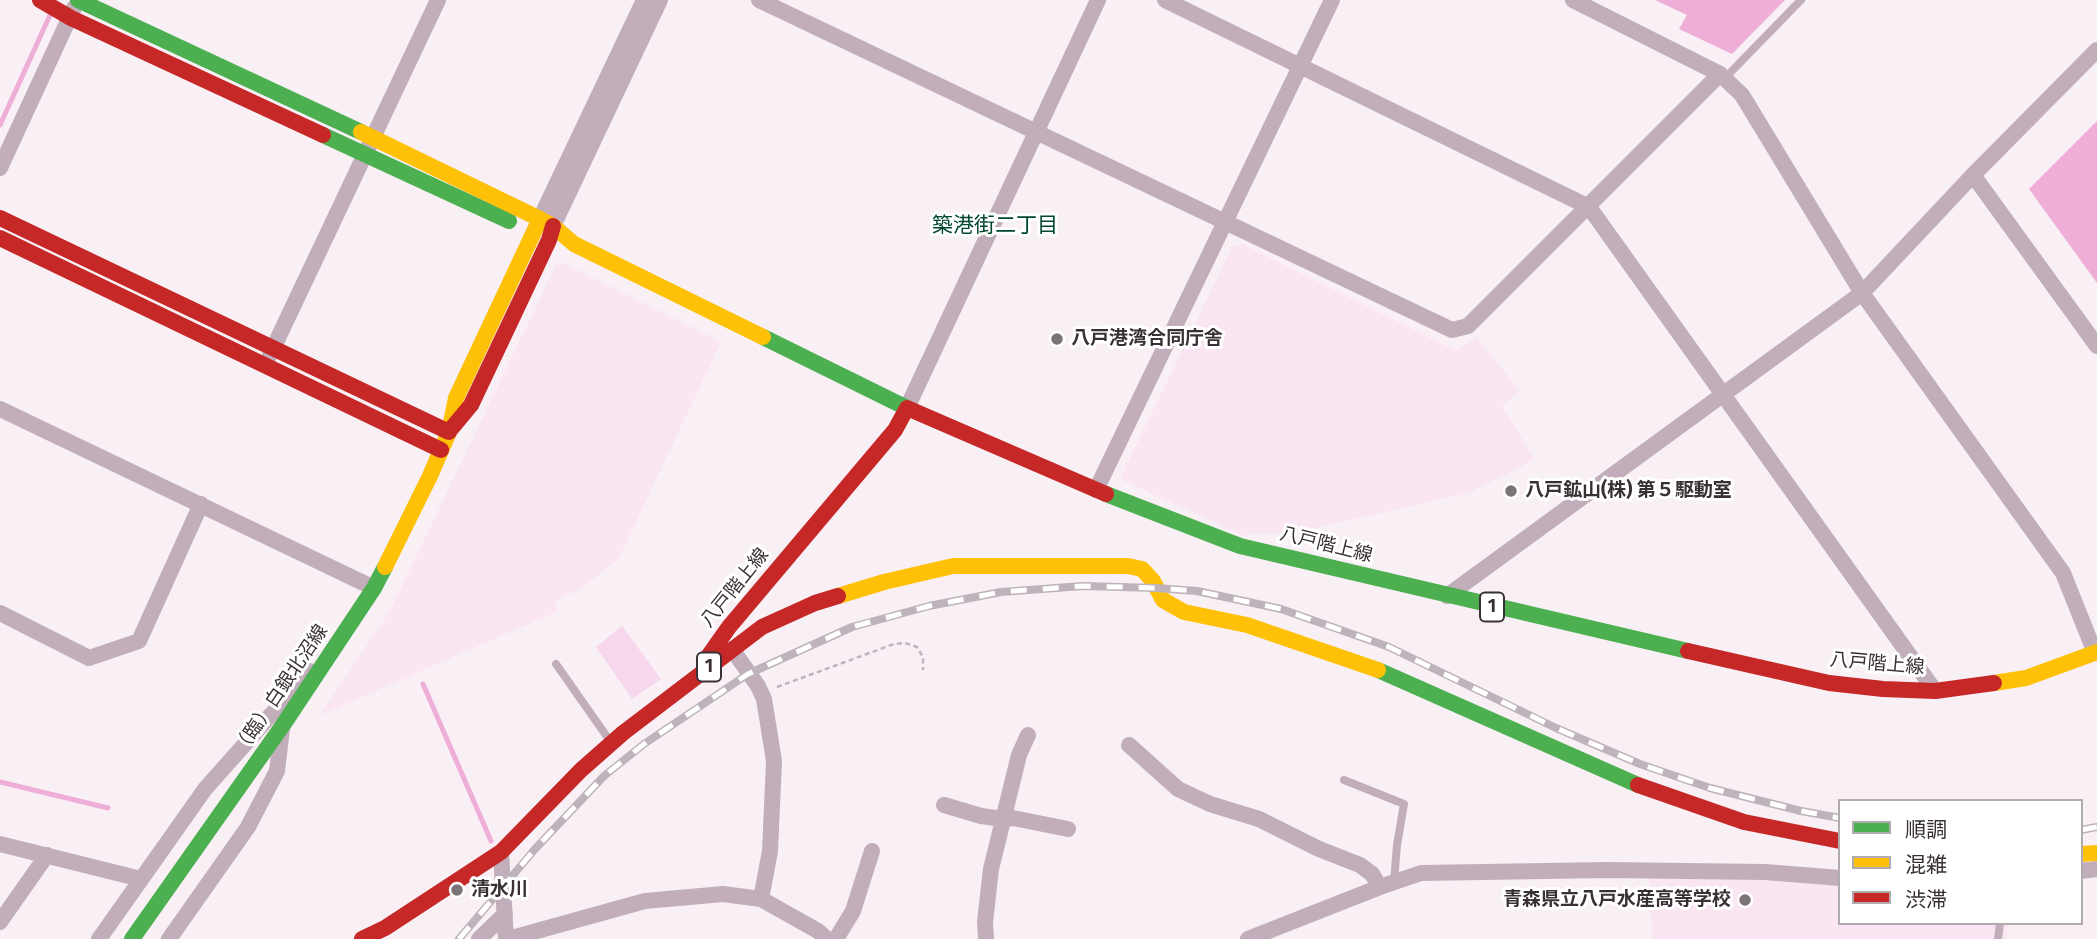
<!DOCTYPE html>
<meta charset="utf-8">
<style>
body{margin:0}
#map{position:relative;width:2097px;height:939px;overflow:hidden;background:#f8f0f5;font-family:"Fira Sans","Noto Sans JP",sans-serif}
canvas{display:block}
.legend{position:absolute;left:1838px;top:799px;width:245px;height:126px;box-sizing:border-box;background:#fff;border:2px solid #b0acae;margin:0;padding:9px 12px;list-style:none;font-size:21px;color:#393035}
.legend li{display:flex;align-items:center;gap:14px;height:35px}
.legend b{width:35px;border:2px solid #b0acae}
</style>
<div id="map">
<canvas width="2097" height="939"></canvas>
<ul class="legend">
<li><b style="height:9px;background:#4caf50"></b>順調</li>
<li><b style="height:9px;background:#ffc107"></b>混雑</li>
<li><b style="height:9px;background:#c62828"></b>渋滞</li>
</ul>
</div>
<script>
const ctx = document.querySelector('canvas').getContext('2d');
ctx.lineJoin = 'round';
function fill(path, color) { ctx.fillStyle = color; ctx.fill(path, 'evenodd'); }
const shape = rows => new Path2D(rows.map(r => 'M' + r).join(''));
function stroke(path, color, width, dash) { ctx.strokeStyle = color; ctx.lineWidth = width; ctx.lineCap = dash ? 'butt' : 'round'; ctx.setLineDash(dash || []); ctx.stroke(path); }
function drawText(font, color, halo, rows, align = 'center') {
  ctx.font = font + ' "Fira Sans","Noto Sans JP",sans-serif'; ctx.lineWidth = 6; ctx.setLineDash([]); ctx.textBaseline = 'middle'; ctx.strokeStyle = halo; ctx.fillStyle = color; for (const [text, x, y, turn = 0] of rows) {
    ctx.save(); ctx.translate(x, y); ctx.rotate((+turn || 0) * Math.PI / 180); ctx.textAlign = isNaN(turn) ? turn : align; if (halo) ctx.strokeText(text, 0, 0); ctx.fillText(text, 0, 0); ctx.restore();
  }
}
const built = shape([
 [1242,244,1456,351,1476,337,1520,391,1502,406,1534,458,1520,468,1468,493,1294,533,1249,534,1247,537,1120,479,1232,247],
 [561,262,721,342,619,558,582,588,554,601,558,611,319,716,390,611,557,263],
 [1648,871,1840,878,1840,923,2008,923,2006,939,1653,939]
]);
const green = shape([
 [622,626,661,679,632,699,596,647]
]);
const water = shape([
 [1655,0,1785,0,1732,54,1679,29,1687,15],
 [2097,121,2097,283,2029,189]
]);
const stream = shape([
 [0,125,51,13],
 [423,684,491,841],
 [0,782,108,808]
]);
const path = shape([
 [777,687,894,644,905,643,917,647,923,657,923,670]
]);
const lane = shape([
 [1725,78,1801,0],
 [556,664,610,741],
 [1344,780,1404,804,1397,845,1394,882],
 [1998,939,2000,923]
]);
const street = shape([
 [759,0,1452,330,1468,326,1720,74],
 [1165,0,1589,207,1935,691],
 [1573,0,1720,74,1742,95,1862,293,2063,573,2095,653],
 [0,168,74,8],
 [1973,175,2097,346],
 [540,219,644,0],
 [553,226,660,0],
 [270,355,438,0],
 [907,408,1098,0],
 [0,409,374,588],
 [1096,490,1332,0],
 [1447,596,1862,293,1973,175,2097,50],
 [0,613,89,658,139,641,201,504],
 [732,649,758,686,764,699,774,761,770,851,761,899],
 [1129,745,1178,789,1210,804,1259,819,1319,849,1360,865,1372,874,1380,887],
 [944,805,981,816,1003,819,1013,818,1068,829],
 [0,844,141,879],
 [501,852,506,939],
 [2081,871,2097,869],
 [0,922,47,855],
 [99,939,205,789,310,671],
 [169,939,248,827,277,771,282,729],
 [479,939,505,914],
 [508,939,645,901,723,894,761,899,818,931,827,939],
 [836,939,853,911,872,851],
 [986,939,985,922,991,869,1019,755,1028,735],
 [1248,939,1380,887,1421,873,1607,870,1765,872,1840,878]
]);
const fast = shape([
 [78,0,361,132],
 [323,135,509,221],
 [763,337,907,408],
 [1106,494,1240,546,1688,651],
 [1378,670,1638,785],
 [132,939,283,725,374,588,385,567]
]);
const slow = shape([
 [361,132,540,219,553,226,574,244,763,337],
 [385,567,430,476,449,432,456,398,540,219],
 [838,596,884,582,953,566,1128,566,1142,569,1153,581,1163,600,1184,612,1247,625,1378,670],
 [1994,683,2026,678,2097,652],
 [2081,854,2097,853]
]);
const jam = shape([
 [40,0,71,18,323,135],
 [0,218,449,432],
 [0,238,441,450],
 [451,429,471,405,549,240,553,226],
 [1688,651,1829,683,1883,689,1935,691,1994,683],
 [707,658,729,627,895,430,907,408,1106,494],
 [1638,785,1744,822,1840,841],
 [362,939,385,928,501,852,581,770,623,733,762,627,815,603,838,596]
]);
const rail = shape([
 [2081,830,2097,827],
 [459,939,535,849,604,776,644,744,748,674,852,627,929,606,1001,592,1083,586,1156,588,1197,591,1281,609,1389,647,1556,728,1640,764,1710,788,1801,811,1840,818]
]);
const markers = [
 [1057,339,7,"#7c7378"],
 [1511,491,7,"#7c7378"],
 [457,890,7,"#7c7378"],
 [1745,900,7,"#7c7378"]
];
const shields = [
 [1492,607,24],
 [709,667,24]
];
const shieldNames = [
 ["1",1492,607],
 ["1",709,667]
];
const poiNames = [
 ["八戸港湾合同庁舎",1071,339],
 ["八戸鉱山(株) 第５駆動室",1525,491],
 ["清水川",471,890],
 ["青森県立八戸水産高等学校",1731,900,"right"]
];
const streetNames = [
 ["八戸階上線",1326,545,14],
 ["八戸階上線",735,588,-51],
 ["八戸階上線",1877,664,5],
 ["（臨）白銀北沼線",281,690,-56]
];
const neighbourhoodNames = [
 ["築港街二丁目",995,226]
];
fill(built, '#fae5f2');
fill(green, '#f7d7eb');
fill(water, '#efaed8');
stroke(stream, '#efaed8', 5);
stroke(path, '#c1b4bc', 2.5, [5, 3.5]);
stroke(lane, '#c1aeba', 8);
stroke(street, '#c1aeba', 16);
stroke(fast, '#4caf50', 16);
stroke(slow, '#ffc107', 16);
stroke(jam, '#c62828', 16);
stroke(rail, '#beb3ba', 8);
stroke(rail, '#fff', 5, [16]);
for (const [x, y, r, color] of markers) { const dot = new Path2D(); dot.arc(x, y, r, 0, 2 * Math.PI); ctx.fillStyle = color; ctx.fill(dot); stroke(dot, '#fff', 2.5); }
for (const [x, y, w] of shields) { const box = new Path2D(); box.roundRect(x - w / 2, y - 14.5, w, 29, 5); ctx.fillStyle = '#fff'; ctx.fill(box); stroke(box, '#393035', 2); }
drawText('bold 18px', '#393035', null, shieldNames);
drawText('bold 19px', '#393035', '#fff', poiNames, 'left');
drawText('19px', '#393035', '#fff', streetNames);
drawText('21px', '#00472c', '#fff', neighbourhoodNames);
</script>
